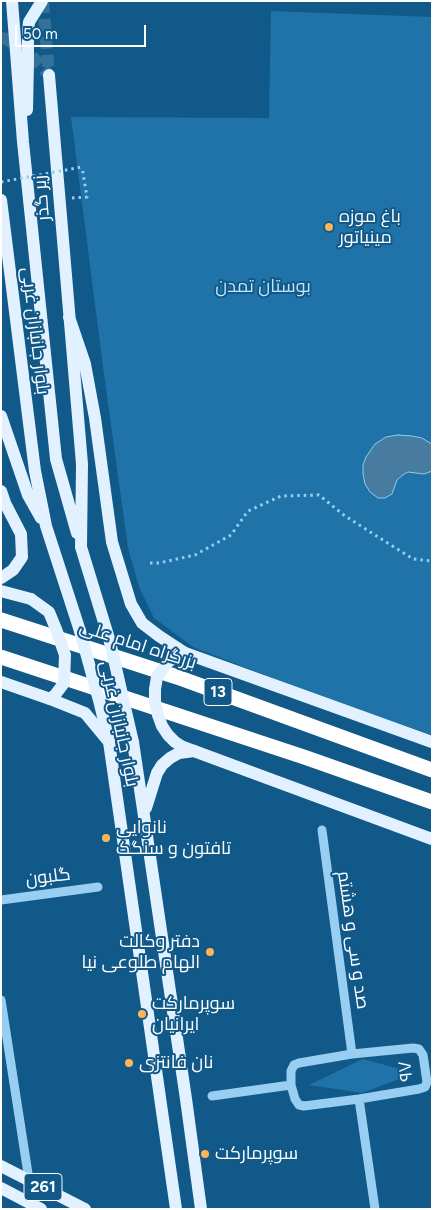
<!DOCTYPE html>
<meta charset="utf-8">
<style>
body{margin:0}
#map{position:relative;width:433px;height:1210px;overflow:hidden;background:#115989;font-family:Figtree,sans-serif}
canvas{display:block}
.frame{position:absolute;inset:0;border:2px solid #fff;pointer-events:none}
.scale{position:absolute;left:15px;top:25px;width:131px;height:22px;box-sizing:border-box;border:2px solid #fff;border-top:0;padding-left:6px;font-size:15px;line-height:18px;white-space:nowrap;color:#fff;-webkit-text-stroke:4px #115989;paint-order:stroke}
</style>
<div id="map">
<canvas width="433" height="1210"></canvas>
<div class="frame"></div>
<div class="scale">50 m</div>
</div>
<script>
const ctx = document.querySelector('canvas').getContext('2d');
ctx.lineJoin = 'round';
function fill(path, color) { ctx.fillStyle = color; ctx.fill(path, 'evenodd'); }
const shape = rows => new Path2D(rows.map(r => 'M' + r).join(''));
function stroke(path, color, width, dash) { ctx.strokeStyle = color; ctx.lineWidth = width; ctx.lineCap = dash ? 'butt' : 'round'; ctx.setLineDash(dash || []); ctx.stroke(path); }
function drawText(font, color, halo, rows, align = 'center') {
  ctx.font = font + ' Figtree,Cairo,sans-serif'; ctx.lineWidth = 4; ctx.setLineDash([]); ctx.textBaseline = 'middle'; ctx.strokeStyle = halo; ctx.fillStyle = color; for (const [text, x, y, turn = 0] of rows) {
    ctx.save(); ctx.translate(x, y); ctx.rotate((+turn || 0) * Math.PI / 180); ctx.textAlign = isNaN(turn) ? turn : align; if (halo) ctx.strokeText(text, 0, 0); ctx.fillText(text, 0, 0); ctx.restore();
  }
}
const green = shape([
 [271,11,432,17,432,735,311,693,193,647,154,618,139,587,128,548,103,367,71,117,269,118],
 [363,1059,415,1073,362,1093,309,1085]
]);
const water = shape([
 [398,435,412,436,422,438,430,443,432,444,432,471,424,474,408,472,404,474,397,480,392,494,385,498,378,498,370,492,365,484,363,474,363,465,366,457,375,444,386,437,398,435]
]);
const majorTunnel = shape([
 [43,1,49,75],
 [1,38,6,39,30,54,49,75]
]);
const path = shape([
 [72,198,87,197,82,167],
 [150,563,159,563,195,555,231,535,248,511,281,496,319,495,345,516,413,559,432,561]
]);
const minor = shape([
 [322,830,352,1054],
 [1,900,98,887],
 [1,1000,29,1180],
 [413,1048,419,1049,423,1055,427,1082,425,1087,419,1089,359,1099,304,1106,299,1105,295,1099,291,1085,291,1071,294,1065,299,1063,352,1054,413,1048],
 [212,1096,291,1085],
 [359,1099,375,1209]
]);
const major = shape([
 [12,1,23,142,56,459,77,533],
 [49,75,82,464,81,547,110,642],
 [27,110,28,61,28,32,29,22,42,1],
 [1,200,35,471,46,526,80,631],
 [69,317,85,364,95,418,112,542,131,604,142,623,159,636,185,653,432,742],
 [1,416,28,495,41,518],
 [1,491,5,503,21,534,22,557,13,570,1,578],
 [1,591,31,599],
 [1,682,50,699,85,713,109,742,176,1209],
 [133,742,186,1099,201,1209],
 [146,808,157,773,162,765,170,758,179,753,194,751,432,839],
 [1,1166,85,1209],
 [1,1188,41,1209]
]);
const highway = shape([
 [1,620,177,677,432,770],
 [1,657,304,757,432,802]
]);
const pathBridge = shape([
 [1,182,82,167]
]);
const majorBridge = shape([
 [31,599,49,612,56,629,65,655,64,683,55,695,50,699],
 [80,631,100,704,109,742],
 [110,642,133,742],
 [185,653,176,656,167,663,157,677,155,689,155,702,158,715,162,726,168,735,175,742,183,747,194,751]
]);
const markers = [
 [329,227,5,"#ffb457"],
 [106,838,5,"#ffb457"],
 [210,952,5,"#ffb457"],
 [142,1014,5,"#ffb457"],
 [129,1063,5,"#ffb457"],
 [205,1154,5,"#ffb457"]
];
const shields = [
 [218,692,28],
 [43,1187,38]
];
const shieldNames = [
 ["13",218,692],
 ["261",43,1187]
];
const streetNames = [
 ["زیر گذر",42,198,-95],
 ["بلوار جانبازان غربی",35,331,83],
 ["بزرگراه امام علی",138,645,18],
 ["بلوار جانبازان غربی",119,724,78],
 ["گلبون",48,877,-7],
 ["صد و سی و هشتم",353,940,82],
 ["۹۷",406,1071,-96]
];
const poiNames = [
 ["باغ موزه",339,217],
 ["مینیاتور",339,238],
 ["نانوایی",116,828],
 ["تافتون و سنگک",116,849],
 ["دفتر وکالت",200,942,"right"],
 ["الهام طلوعی نیا",200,963,"right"],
 ["سوپرمارکت",152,1004],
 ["ایرانیان",152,1025],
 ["نان فانتزی",139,1063],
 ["سوپرمارکت",215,1154]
];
const parkNames = [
 ["بوستان تمدن",263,287]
];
fill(green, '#2073a8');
fill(water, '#477ca0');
stroke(water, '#89ccf4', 1);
stroke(majorTunnel, '#35729b', 12, [12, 6]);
stroke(path, '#97cef1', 3, [2.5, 4]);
stroke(minor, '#97cef1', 9);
stroke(major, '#e1f1ff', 12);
stroke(highway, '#fff', 15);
stroke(pathBridge, '#97cef1', 3, [2.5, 4]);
stroke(majorBridge, '#e1f1ff', 12);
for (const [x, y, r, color] of markers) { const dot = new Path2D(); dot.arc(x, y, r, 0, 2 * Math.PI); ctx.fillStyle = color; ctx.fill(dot); stroke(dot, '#115989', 2); }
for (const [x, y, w] of shields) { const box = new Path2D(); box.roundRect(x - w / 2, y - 13.5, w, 27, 4); ctx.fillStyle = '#115989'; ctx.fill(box); stroke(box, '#fff', 1); }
drawText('bold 16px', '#fff', null, shieldNames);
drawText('18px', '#fff', '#115989', streetNames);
drawText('18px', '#fff', '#115989', poiNames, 'left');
drawText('18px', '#bee4fc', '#115989', parkNames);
</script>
